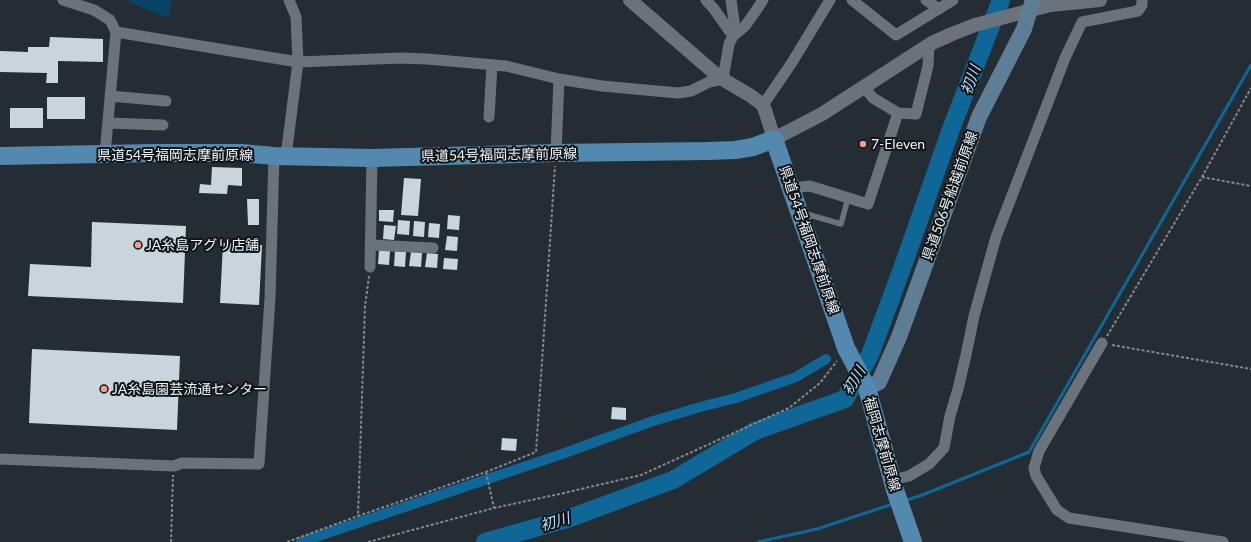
<!DOCTYPE html>
<meta charset="utf-8">
<style>
body{margin:0}
canvas{display:block;background:#252d34}
</style>
<canvas width="1251" height="542"></canvas>
<script>
const ctx = document.querySelector('canvas').getContext('2d');
ctx.lineJoin = 'round';
function fill(path, color) { ctx.fillStyle = color; ctx.fill(path, 'evenodd'); }
const shape = rows => new Path2D(rows.map(r => 'M' + r).join(''));
function stroke(path, color, width, dash) { ctx.strokeStyle = color; ctx.lineWidth = width; ctx.lineCap = dash ? 'butt' : 'round'; ctx.setLineDash(dash || []); ctx.stroke(path); }
function drawText(font, color, halo, rows, align = 'center') {
  ctx.font = font + ' Lato,"Noto Sans JP",sans-serif'; ctx.lineWidth = 4; ctx.setLineDash([]); ctx.textBaseline = 'middle'; ctx.strokeStyle = halo; ctx.fillStyle = color; for (const [text, x, y, turn = 0] of rows) {
    ctx.save(); ctx.translate(x, y); ctx.rotate((+turn || 0) * Math.PI / 180); ctx.textAlign = isNaN(turn) ? turn : align; if (halo) ctx.strokeText(text, 0, 0); ctx.fillText(text, 0, 0); ctx.restore();
  }
}
const green = shape([
 [129,0,172,0,168,18,129,2]
]);
const stream = shape([
 [904,501,925,494,1029,452,1251,65],
 [758,542,817,529,893,504]
]);
const canal = shape([
 [301,542,562,454,653,421,704,406,736,398,796,377,826,359]
]);
const river = shape([
 [485,542,567,519,673,480,755,431,845,399,870,355,904,263,951,129,1001,0]
]);
const building = shape([
 [50,37,103,39,103,62,58,61,58,83,46,83,47,73,0,72,0,51,28,52,28,47,49,47],
 [47,97,85,97,85,119,47,119],
 [10,108,43,108,43,128,10,128],
 [212,167,242,168,242,186,228,185,227,194,199,193,200,184,211,185],
 [404,178,421,179,418,216,401,215],
 [247,199,259,199,259,225,248,225],
 [379,210,394,210,393,222,379,221],
 [448,215,460,216,459,230,447,229],
 [398,220,410,221,409,235,397,234],
 [414,221,425,222,424,237,413,236],
 [92,222,186,226,183,303,28,296,30,264,91,267],
 [429,223,440,224,439,238,428,237],
 [384,225,396,226,394,240,383,239],
 [447,236,458,237,457,251,445,250],
 [223,243,262,245,259,305,220,303],
 [379,250,390,251,389,265,378,264],
 [395,251,406,252,405,267,394,266],
 [411,252,422,253,421,267,409,266],
 [427,253,438,254,437,268,425,267],
 [444,258,458,259,457,270,443,269],
 [32,349,180,356,177,430,29,423],
 [612,407,626,408,626,420,611,419],
 [502,438,517,439,516,451,501,450]
]);
const path = shape([
 [1202,177,1251,186],
 [369,276,365,306,358,516,486,472,536,452,555,166],
 [1107,336,1202,177,1251,88],
 [1112,345,1251,369],
 [486,472,494,508],
 [171,542,173,475],
 [287,542,358,516],
 [368,542,494,508,564,493,641,475,789,408,820,383,837,361]
]);
const service = shape([
 [803,213,841,224,848,198]
]);
const minor = shape([
 [63,0,94,10,110,20,116,32,105,154],
 [706,0,714,9,733,36],
 [731,0,734,21,733,36],
 [852,0,896,35,953,0],
 [926,0,939,9],
 [116,32,298,62,401,58,427,59,506,66,559,79,602,86,678,93,691,91,709,82,723,79,729,44,733,36,745,26,753,15,763,0],
 [110,96,166,101],
 [763,105,791,64,830,0],
 [898,113,916,114,928,66,929,45],
 [489,117,492,65],
 [108,123,163,125],
 [556,153,559,79],
 [286,156,298,62,296,17,289,0],
 [791,188,810,186,868,204,898,113,873,98,864,87],
 [371,245,433,248],
 [370,267,372,158],
 [1102,343,1039,451,1034,468,1036,476,1057,510,1069,518,1223,542],
 [0,459,174,466,182,463,259,464,270,298,274,156],
 [892,480,909,476,929,464,944,448,950,416,958,389,966,355,974,316,996,237,1065,58,1082,22,1138,11,1142,5,1142,0]
]);
const tertiary = shape([
 [630,0,719,77,751,96,763,105,766,113,774,139,822,114,932,43,952,34,975,25,1050,5,1100,0]
]);
const secondary = shape([
 [867,388,879,382,899,337,979,117,1024,29,1033,0]
]);
const primary = shape([
 [0,156,153,153,241,153,274,156,372,158,556,153,708,151,735,150,753,147,774,139,846,348,867,388,895,490,913,542]
]);
const markers = [
 [863,144,4,"#f49d8d"],
 [138,245,4,"#f49d8d"],
 [104,389,4,"#f49d8d"]
];
const poiNames = [
 ["7-Eleven",871,144],
 ["JA糸島アグリ店舗",146,245],
 ["JA糸島園芸流通センター",112,389]
];
const streetNames = [
 ["県道54号福岡志摩前原線",175,155],
 ["県道54号福岡志摩前原線",499,155,-1],
 ["県道506号船越前原線",950,196,-70],
 ["県道54号福岡志摩前原線",809,240,71],
 ["福岡志摩前原線",882,444,74]
];
const waterNames = [
 ["初川",971,80,-70],
 ["初川",854,381,-58],
 ["初川",555,522,-17]
];
fill(green, '#064365');
stroke(stream, '#0f6798', 3);
stroke(canal, '#0f6798', 10);
stroke(river, '#0f6798', 18);
fill(building, '#c9d4dc');
stroke(path, '#83898f', 2, [3, 2]);
stroke(service, '#6a737b', 5.5);
stroke(minor, '#6a737b', 11);
stroke(tertiary, '#6a737b', 14);
stroke(secondary, '#5e7e95', 16);
stroke(primary, '#5389af', 18);
for (const [x, y, r, color] of markers) { const dot = new Path2D(); dot.arc(x, y, r, 0, 2 * Math.PI); ctx.fillStyle = color; ctx.fill(dot); stroke(dot, '#111518', 1.5); }
drawText('14px', '#eff4f9', '#111518', poiNames, 'left');
drawText('14px', '#eff4f9', '#111518', streetNames);
drawText('italic 15px', '#b9dffb', '#111518', waterNames);
</script>
